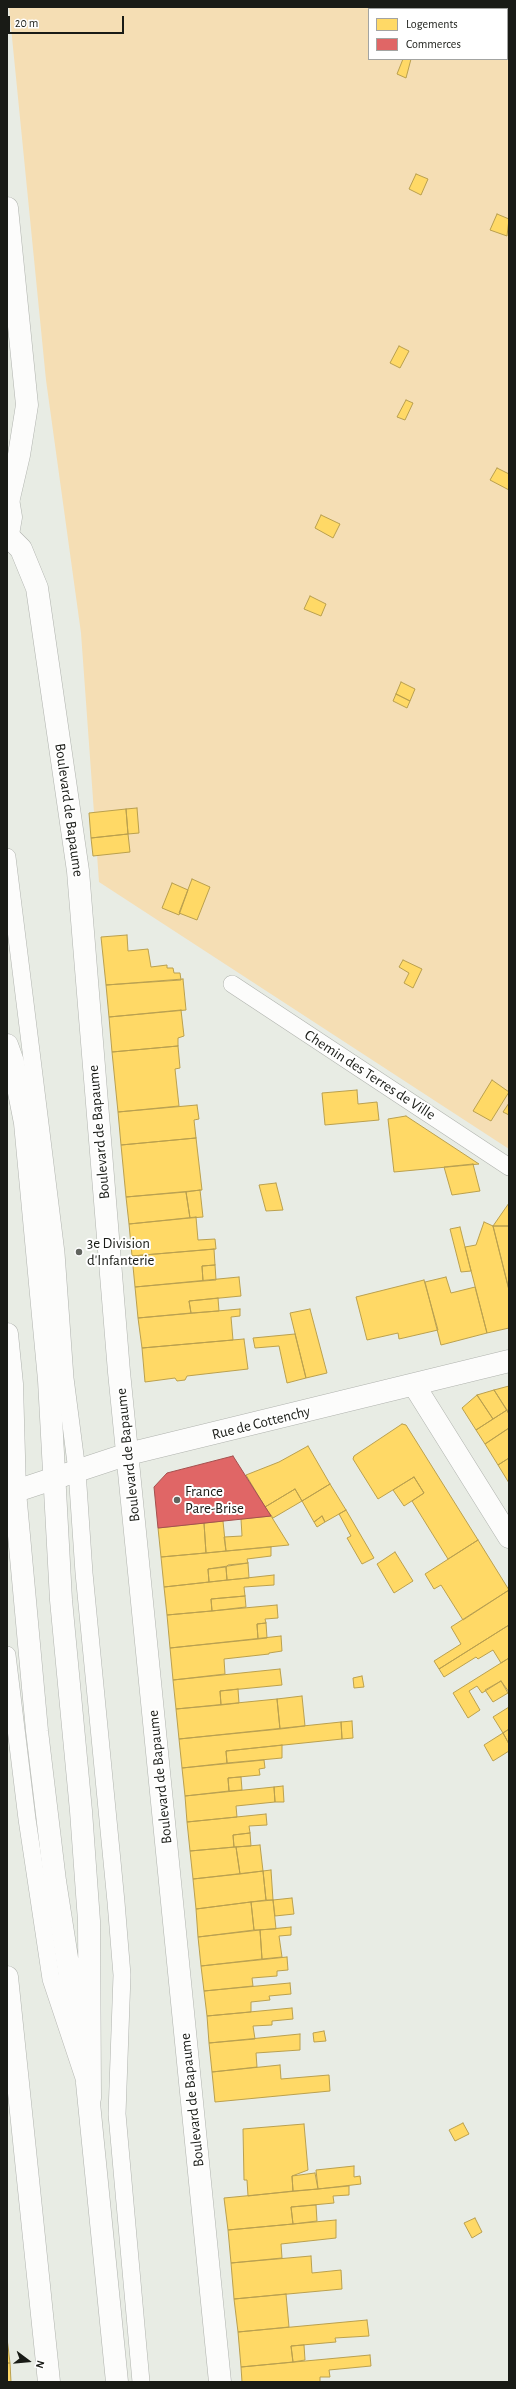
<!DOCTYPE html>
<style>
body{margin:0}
#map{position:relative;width:516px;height:2389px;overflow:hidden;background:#e8ece4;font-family:"Alegreya Sans",sans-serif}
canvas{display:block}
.frame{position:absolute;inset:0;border:8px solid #191b16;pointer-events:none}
.legend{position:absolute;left:368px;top:8px;width:140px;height:52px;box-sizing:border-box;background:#fff;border:1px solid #a3a4a2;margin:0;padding:5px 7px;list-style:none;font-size:12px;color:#191b16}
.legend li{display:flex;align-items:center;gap:8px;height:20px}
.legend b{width:20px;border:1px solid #a3a4a2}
.north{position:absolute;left:8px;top:2341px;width:40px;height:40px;-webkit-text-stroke:3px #fff;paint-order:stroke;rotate:106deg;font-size:11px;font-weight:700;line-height:16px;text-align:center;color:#191b16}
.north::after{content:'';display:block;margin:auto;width:14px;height:18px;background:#191b16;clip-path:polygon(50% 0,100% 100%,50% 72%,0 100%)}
.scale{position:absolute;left:8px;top:16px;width:116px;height:18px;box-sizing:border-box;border:2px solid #191b16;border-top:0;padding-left:5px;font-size:12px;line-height:14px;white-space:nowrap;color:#191b16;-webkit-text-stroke:3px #fff;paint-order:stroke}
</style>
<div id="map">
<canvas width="516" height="2389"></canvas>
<div class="frame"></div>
<ul class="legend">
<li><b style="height:11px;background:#ffd966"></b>Logements</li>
<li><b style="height:11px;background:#e06666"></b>Commerces</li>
</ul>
<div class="north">N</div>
<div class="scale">20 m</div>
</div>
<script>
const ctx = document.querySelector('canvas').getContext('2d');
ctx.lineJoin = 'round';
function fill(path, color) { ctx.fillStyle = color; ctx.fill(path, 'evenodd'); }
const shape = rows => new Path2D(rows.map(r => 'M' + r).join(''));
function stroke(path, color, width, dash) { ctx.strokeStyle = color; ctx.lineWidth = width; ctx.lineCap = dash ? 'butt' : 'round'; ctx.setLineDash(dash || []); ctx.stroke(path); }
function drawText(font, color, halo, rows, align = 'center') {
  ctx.font = font + ' "Alegreya Sans",sans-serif'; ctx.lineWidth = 4; ctx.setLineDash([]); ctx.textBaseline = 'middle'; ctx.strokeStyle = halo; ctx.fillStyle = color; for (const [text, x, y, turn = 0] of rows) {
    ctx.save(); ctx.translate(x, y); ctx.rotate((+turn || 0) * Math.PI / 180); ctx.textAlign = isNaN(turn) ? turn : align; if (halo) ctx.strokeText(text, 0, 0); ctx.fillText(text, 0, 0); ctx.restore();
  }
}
const green = shape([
 [9,7,509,7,509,1149,99,882,81,633,46,380],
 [369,9,507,9,507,59,369,59]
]);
const homes = shape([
 [403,59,411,59,406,78,397,74,403,59],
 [416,174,428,179,421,195,409,189,416,174],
 [497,214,509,219,507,236,490,230,497,214],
 [399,346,409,351,400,368,390,363,399,346],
 [406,400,413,403,405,420,397,417,406,400],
 [497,468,509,474,509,490,490,480,497,468],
 [321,515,340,524,333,538,315,528,321,515],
 [310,596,326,604,321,616,304,609,310,596],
 [401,682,415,689,410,701,396,694,401,682],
 [396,694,410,701,407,708,393,701,396,694],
 [137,808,139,833,128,834,126,809,137,808],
 [126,809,128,834,91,838,89,813,126,809],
 [128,834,130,852,93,856,91,838,128,834],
 [192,879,210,887,197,920,179,913,192,879],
 [172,883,188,890,179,915,162,908,172,883],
 [127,935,128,951,148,949,151,967,167,965,167,968,173,968,174,973,180,973,181,980,106,985,101,937,127,935],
 [403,960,422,969,413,988,404,983,409,973,399,967,403,960],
 [183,979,186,1010,109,1017,106,985,183,979],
 [181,1010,184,1036,178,1038,178,1046,112,1052,109,1017,181,1010],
 [178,1046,180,1068,175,1069,179,1106,118,1112,112,1052,178,1046],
 [492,1080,509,1092,491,1121,473,1111,492,1080],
 [357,1090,358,1104,377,1102,379,1120,325,1125,322,1093,357,1090],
 [509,1103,509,1115,503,1112,509,1103],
 [197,1105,199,1119,194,1120,196,1138,121,1145,118,1112,197,1105],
 [406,1116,479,1164,394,1172,388,1119,406,1116],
 [196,1138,202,1190,126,1197,121,1145,196,1138],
 [473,1164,480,1191,452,1195,444,1167,473,1164],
 [276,1183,283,1210,266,1211,259,1185,276,1183],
 [200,1190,203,1217,190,1218,186,1192,200,1190],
 [186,1192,190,1218,129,1224,126,1197,186,1192],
 [509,1203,509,1226,493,1226,509,1203],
 [196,1217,198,1240,215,1239,216,1249,132,1256,129,1224,196,1217],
 [484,1222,493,1226,509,1290,509,1328,487,1333,465,1247,476,1245,484,1222],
 [493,1226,509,1226,509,1290,493,1226],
 [460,1227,471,1271,461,1272,450,1229,460,1227],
 [214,1249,215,1265,202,1266,203,1281,135,1287,132,1256,214,1249],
 [215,1265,216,1280,203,1281,202,1266,215,1265],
 [239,1277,241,1296,189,1301,191,1313,138,1318,135,1287,239,1277],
 [446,1277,451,1293,475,1287,487,1333,441,1345,425,1282,446,1277],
 [424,1280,438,1330,399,1339,398,1333,367,1340,356,1297,424,1280],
 [218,1298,219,1311,191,1313,189,1301,218,1298],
 [240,1309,240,1316,231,1317,233,1340,142,1348,138,1318,240,1309],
 [310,1309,327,1373,306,1378,290,1313,310,1309],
 [295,1334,306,1378,287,1383,279,1346,255,1348,253,1338,295,1334],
 [244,1339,248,1369,187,1376,185,1380,177,1381,175,1378,145,1382,142,1348,244,1339],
 [509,1386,509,1414,494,1390,509,1386],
 [494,1390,507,1410,493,1419,477,1395,494,1390],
 [477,1395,493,1419,476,1430,462,1408,477,1395],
 [507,1410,509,1414,509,1428,485,1444,476,1430,507,1410],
 [402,1424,406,1425,478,1540,448,1559,412,1501,424,1493,414,1477,378,1499,353,1459,354,1456,402,1424],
 [509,1428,509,1458,498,1465,485,1444,509,1428],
 [308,1446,330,1484,302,1501,295,1489,265,1507,246,1475,279,1462,308,1446],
 [509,1458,509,1483,498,1465,509,1458],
 [414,1477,424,1493,404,1506,393,1490,414,1477],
 [330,1484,346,1510,325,1522,322,1516,314,1522,302,1501,330,1484],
 [295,1489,302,1501,273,1518,265,1507,295,1489],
 [346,1510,374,1558,362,1564,347,1538,351,1536,339,1514,346,1510],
 [271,1516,289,1545,226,1551,224,1537,242,1536,241,1519,271,1516],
 [322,1516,325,1522,317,1527,314,1522,322,1516],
 [223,1521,226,1551,206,1553,204,1523,223,1521],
 [204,1523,206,1553,161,1557,158,1528,204,1523],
 [478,1540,509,1590,463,1620,441,1585,434,1589,425,1574,478,1540],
 [271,1547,271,1556,247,1559,248,1563,208,1569,209,1582,164,1587,161,1557,271,1547],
 [395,1552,413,1581,394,1593,377,1564,395,1552],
 [248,1563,249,1578,227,1580,226,1567,228,1565,248,1563],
 [226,1567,227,1580,209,1582,208,1569,226,1567],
 [274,1575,274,1585,244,1587,245,1596,211,1599,212,1611,167,1615,164,1587,274,1575],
 [509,1590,509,1625,439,1669,434,1661,461,1644,451,1627,509,1590],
 [245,1596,246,1607,212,1611,211,1599,245,1596],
 [277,1605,278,1618,265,1619,266,1623,257,1624,258,1639,170,1648,167,1615,277,1605],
 [266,1623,267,1638,258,1639,257,1624,266,1623],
 [509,1625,509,1658,501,1663,493,1650,478,1659,476,1657,444,1677,439,1669,509,1625],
 [281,1636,282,1651,269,1653,269,1654,224,1659,225,1674,173,1680,170,1648,281,1636],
 [509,1658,509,1692,501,1681,482,1693,477,1686,469,1691,480,1710,468,1718,453,1693,509,1658],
 [280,1669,282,1685,220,1691,221,1705,176,1709,173,1680,280,1669],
 [362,1676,364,1687,354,1688,353,1678,362,1676],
 [501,1681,508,1693,493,1702,485,1690,501,1681],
 [238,1689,239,1703,221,1705,220,1691,238,1689],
 [302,1696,305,1726,280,1729,277,1699,302,1696],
 [277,1699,280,1729,179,1739,176,1709,277,1699],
 [509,1707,509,1729,503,1733,493,1717,509,1707],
 [352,1721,353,1738,342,1739,341,1722,352,1721],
 [341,1722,342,1739,226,1751,227,1763,182,1768,179,1739,341,1722],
 [509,1729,509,1744,503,1733,509,1729],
 [503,1733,509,1744,509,1751,493,1761,484,1745,503,1733],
 [282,1745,282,1758,227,1763,226,1751,282,1745],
 [264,1760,265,1768,259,1769,260,1775,228,1778,229,1791,185,1796,182,1768,264,1760],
 [241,1777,242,1790,229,1791,228,1778,241,1777],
 [283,1786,284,1802,275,1802,274,1787,283,1786],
 [274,1787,275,1802,236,1806,237,1817,187,1822,185,1796,274,1787],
 [266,1814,267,1825,249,1826,250,1833,233,1835,234,1847,190,1851,187,1822,266,1814],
 [250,1833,251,1846,234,1847,233,1835,250,1833],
 [260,1845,263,1871,240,1874,236,1847,260,1845],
 [236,1847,240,1874,193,1879,190,1851,236,1847],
 [271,1870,273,1900,266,1900,263,1871,271,1870],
 [263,1871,266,1900,196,1909,193,1879,263,1871],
 [292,1898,294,1914,275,1916,273,1900,292,1898],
 [273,1900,276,1929,254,1930,251,1902,273,1900],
 [251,1902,254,1930,198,1937,196,1909,251,1902],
 [291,1927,291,1935,279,1936,282,1957,262,1959,260,1930,291,1927],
 [260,1930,262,1959,201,1966,198,1937,260,1930],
 [287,1957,288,1970,277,1971,277,1976,252,1978,253,1986,204,1991,201,1966,287,1957],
 [290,1983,291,1994,269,1996,270,2000,251,2002,251,2012,207,2016,204,1991,290,1983],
 [292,2008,293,2019,272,2021,272,2025,253,2026,255,2039,209,2043,207,2016,292,2008],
 [324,2031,326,2041,314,2042,313,2033,324,2031],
 [300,2034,300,2050,256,2053,257,2067,212,2072,209,2043,300,2034],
 [280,2065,281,2079,329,2075,330,2091,215,2102,212,2072,280,2065],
 [463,2123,469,2134,455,2141,449,2130,463,2123],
 [304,2124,308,2170,292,2176,293,2191,248,2196,247,2180,244,2180,243,2129,304,2124],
 [354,2166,354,2177,360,2176,361,2184,318,2189,316,2170,354,2166],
 [315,2173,318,2189,293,2191,292,2176,315,2173],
 [349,2186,349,2195,333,2196,334,2203,291,2207,293,2224,228,2230,224,2198,349,2186],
 [316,2205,317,2221,293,2224,291,2207,316,2205],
 [475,2218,482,2232,472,2238,464,2223,475,2218],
 [336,2220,336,2238,281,2244,282,2258,231,2263,228,2230,336,2220],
 [311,2256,312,2273,341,2270,342,2289,234,2299,231,2263,311,2256],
 [286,2294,289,2327,238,2332,234,2299,286,2294],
 [367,2320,369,2336,335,2338,336,2342,291,2346,293,2362,241,2367,238,2332,367,2320],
 [7,2338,10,2363,7,2363,7,2338],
 [304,2345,305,2360,293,2362,291,2346,304,2345],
 [370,2355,371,2366,329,2370,330,2377,320,2377,320,2382,242,2382,241,2367,370,2355],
 [7,2363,10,2363,11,2382,7,2382,7,2363]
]);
const shops = shape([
 [233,1456,271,1516,158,1528,154,1487,167,1473,233,1456]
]);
const service = shape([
 [7,857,56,1253,65,1378,77,1471,84,1573,116,1902,122,1975,117,2114,141,2382],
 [232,984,509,1167],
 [7,1655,27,1819,51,1979,86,2084]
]);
const minor = shape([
 [7,208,27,405,19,455,9,498],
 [8,536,21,549,37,588,78,871,119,1372,220,2382],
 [414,1385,509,1537],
 [7,1494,128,1454,509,1361],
 [7,1977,49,2382]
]);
const primary = shape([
 [7,493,11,517,7,540],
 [7,1045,13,1062,25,1123,49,1380,61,1600,81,1811,89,1921,90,2098],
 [7,1334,12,1384,15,1492,37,1731,55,1881,79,2035],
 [87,2083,117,2382]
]);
const markers = [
 [79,1252,4,"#61645e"],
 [177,1500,4,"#61645e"]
];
const streetNames = [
 ["Boulevard de Bapaume",69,810,82],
 ["Chemin des Terres de Ville",370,1075,33],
 ["Boulevard de Bapaume",99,1132,-95],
 ["Rue de Cottenchy",261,1423,-14],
 ["Boulevard de Bapaume",128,1455,-96],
 ["Boulevard de Bapaume",160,1777,-96],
 ["Boulevard de Bapaume",192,2100,-96]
];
const poiNames = [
 ["3e Division",87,1243],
 ["d'Infanterie",87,1260],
 ["France",185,1491],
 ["Pare-Brise",185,1508]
];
fill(green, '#f5deb4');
fill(homes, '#ffd966');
stroke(homes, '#baa04e', 1);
fill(shops, '#e06666');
stroke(shops, '#a4504e', 1);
stroke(service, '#b0b3ae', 18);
stroke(minor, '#b0b3ae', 23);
stroke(primary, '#b0b3ae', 23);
stroke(service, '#fcfcfb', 17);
stroke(minor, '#fcfcfb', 22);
stroke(primary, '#fcfcfb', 22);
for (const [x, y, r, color] of markers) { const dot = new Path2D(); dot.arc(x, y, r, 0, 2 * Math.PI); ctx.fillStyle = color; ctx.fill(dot); stroke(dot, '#fff', 1.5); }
drawText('15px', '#191b16', '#fff', streetNames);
drawText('15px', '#191b16', '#fff', poiNames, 'left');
</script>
